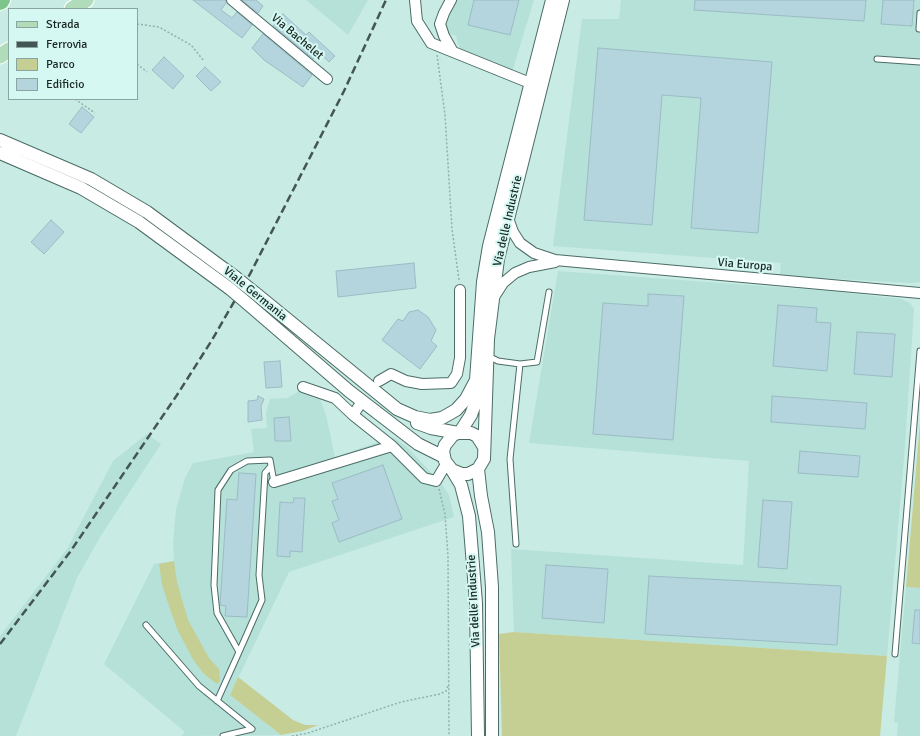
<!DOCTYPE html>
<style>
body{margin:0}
#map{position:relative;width:920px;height:736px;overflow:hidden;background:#c8ebe4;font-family:Signika,sans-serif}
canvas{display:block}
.legend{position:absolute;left:8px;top:8px;width:130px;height:92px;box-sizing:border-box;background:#d5f9f2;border:1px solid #8aa5a0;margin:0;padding:5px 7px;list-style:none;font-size:12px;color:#1a2725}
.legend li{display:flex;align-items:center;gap:8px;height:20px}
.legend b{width:20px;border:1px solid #8aa5a0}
</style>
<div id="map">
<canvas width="920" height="736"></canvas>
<ul class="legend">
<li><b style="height:5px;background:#b1dcb9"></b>Strada</li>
<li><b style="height:5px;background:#445653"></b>Ferrovia</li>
<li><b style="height:11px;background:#c5cf94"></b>Parco</li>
<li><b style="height:11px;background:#b4d5de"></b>Edificio</li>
</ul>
</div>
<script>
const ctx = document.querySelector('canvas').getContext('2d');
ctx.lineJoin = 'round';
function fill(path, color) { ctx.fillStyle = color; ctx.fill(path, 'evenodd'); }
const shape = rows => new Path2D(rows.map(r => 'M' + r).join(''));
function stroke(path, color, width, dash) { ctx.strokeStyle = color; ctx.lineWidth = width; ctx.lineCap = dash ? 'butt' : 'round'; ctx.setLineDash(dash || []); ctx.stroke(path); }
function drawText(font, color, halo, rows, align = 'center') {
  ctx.font = font + ' Signika,sans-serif'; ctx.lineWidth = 4; ctx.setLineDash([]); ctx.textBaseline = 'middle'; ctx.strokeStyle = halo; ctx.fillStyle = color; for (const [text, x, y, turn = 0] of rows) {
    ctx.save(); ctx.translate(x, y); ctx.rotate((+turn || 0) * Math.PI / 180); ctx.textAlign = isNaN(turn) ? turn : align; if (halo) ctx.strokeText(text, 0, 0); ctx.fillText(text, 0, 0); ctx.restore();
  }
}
const built = shape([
 [306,0,368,0,348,35],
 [455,0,534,0,512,72,460,50,456,36,446,32,442,24],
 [621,0,920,0,920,282,912,283,780,276,781,263,553,246,582,19,619,19],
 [558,271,829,291,901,299,910,303,914,309,905,446,887,656,514,632,511,549,743,565,749,461,529,443],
 [304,389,320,399,326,415,335,457,393,437,407,447,441,483,449,495,454,517,289,572,230,695,281,735,181,736,185,732,104,664,154,564,174,561,173,544,176,509,185,478,193,463,254,452,251,429,267,428,266,413,270,399,287,398],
 [147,434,161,444,100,537,77,578,16,736,0,736,0,636,67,549,113,461],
 [906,587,920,588,920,736,897,736,898,723,894,722]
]);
const green = shape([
 [920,423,920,588,906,587],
 [174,561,177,582,188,620,209,658,219,669,220,681,217,684,204,674,194,661,178,631,171,612,162,585,159,564],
 [514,632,887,656,880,736,502,736,499,634],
 [238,677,293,720,305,725,318,725,303,731,281,735,230,695]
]);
const building = shape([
 [193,0,226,0,226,3,221,10,232,18,237,12,252,25,242,38,193,0],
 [242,0,256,0,263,6,258,13,242,0],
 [474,0,519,0,510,35,468,25,474,0],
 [695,0,866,0,864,21,694,10,695,0],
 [883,0,914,0,912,26,881,24,883,0],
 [283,14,306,35,309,32,335,56,329,62,319,52,313,59,273,26,283,14],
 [263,34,312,75,303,87,264,60,252,48,263,34],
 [598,48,772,62,758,233,691,228,701,98,662,95,652,225,584,220,598,48],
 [164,57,184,76,173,89,152,70,164,57],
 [205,67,221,82,211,91,196,76,205,67],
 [82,107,94,117,81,133,69,124,82,107],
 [51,220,64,232,44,254,31,242,51,220],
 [414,263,416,288,338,297,336,271,414,263],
 [648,294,684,296,673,440,593,434,603,303,648,306,648,294],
 [778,305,817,308,816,322,831,323,827,371,773,366,778,305],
 [418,310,428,317,436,330,431,341,437,346,420,369,382,340,398,319,403,321,409,312,418,310],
 [857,332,895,334,892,377,854,374,857,332],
 [280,361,282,387,266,388,264,362,280,361],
 [258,396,264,399,261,406,262,420,248,422,248,401,257,400,258,396],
 [772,396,867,403,865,429,771,422,772,396],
 [289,417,291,441,275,441,274,418,289,417],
 [800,451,860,456,858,477,798,473,800,451],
 [383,465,402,519,339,542,332,523,339,520,332,501,338,499,332,483,383,465],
 [239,473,256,474,247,617,225,616,226,606,220,605,227,499,237,500,239,473],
 [294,498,305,498,302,552,290,551,290,557,277,556,280,502,293,503,294,498],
 [763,500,792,502,787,569,758,567,763,500],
 [546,565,608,569,604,623,542,618,546,565],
 [649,576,841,586,837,645,645,634,649,576],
 [915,610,920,610,920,644,912,643,915,610]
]);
const path = shape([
 [137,24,159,27,191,45,204,61],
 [437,55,445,115,452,229,459,280],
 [137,64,147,72],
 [75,99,95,113],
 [439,489,445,514,448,556,449,736],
 [292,736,308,733,401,702,440,694,446,691,448,686]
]);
const service = shape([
 [919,29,920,13],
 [877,59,920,62],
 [488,356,498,361,520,364],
 [516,544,510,459,520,364,537,362,549,292],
 [146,625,199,686,252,729,223,736],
 [239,652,262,600,259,575,265,473,271,466],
 [895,654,920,351],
 [217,701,239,652,217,613,214,585,218,490,231,470,247,461,270,460,274,482]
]);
const minor = shape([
 [232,0,327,79],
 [415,0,417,21,431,43,530,83],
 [451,0,444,13,440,24,444,36,453,52],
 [508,218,513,232,520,243,534,253,555,260,920,293],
 [494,297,503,283,515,273,529,267,555,262],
 [379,381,391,374,406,381,422,384,451,383,457,374,460,358,460,290],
 [303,387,335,398,353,415],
 [359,406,353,415,392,446],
 [274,482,392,446,424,478,436,481,446,464]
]);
const tertiary = shape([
 [0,140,91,179,147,212,235,277],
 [0,153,81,188,139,222,229,288],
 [255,293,397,409,415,417,430,420,442,418,456,410,466,399,476,380,483,282,489,246,552,0],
 [248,304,349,391,418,444,444,457],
 [417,423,431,428,458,433],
 [460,432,471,415,477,398,477,382],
 [484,447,477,436,471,433,458,433,453,435,445,445,443,451,445,461,452,470,462,474,468,474,478,469,484,459,488,339,498,259,563,0],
 [478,469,481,496,488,532,492,587,492,736],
 [452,470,461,485,469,516,476,603,478,736]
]);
const primary = shape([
 [72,9,86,0],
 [0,56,9,50]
]);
const motorway = shape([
 [0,1,1,0]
]);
const rail = shape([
 [0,644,70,552,177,395,212,340,250,274,344,91,386,0]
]);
const tertiaryBridge = shape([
 [235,277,255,293],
 [229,288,248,304]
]);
const streetNames = [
 ["Via Bachelet",297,37,40],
 ["Via delle Industrie",508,221,-77],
 ["Via Europa",745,265,5],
 ["Viale Germania",255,294,39],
 ["Via delle Industrie",474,601,-93]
];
fill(built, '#b5e1d8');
fill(green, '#c5cf94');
fill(building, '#b4d5de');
stroke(building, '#9bbcc4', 1);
stroke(service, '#4c6c66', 7);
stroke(minor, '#4c6c66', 12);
stroke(tertiary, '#4c6c66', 14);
stroke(primary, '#fff', 17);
stroke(motorway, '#fff', 20);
stroke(path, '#93b0aa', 1.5, [2, 2]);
stroke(service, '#fff', 5);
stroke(minor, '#fff', 10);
stroke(tertiary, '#fff', 12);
stroke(primary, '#b1dcb9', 15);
stroke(motorway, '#7dc58b', 18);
stroke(rail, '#445653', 2.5, [8, 4]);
stroke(tertiaryBridge, '#4c6c66', 14, []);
stroke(tertiaryBridge, '#fff', 12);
drawText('12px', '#1a2725', '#d5f9f2', streetNames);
</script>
